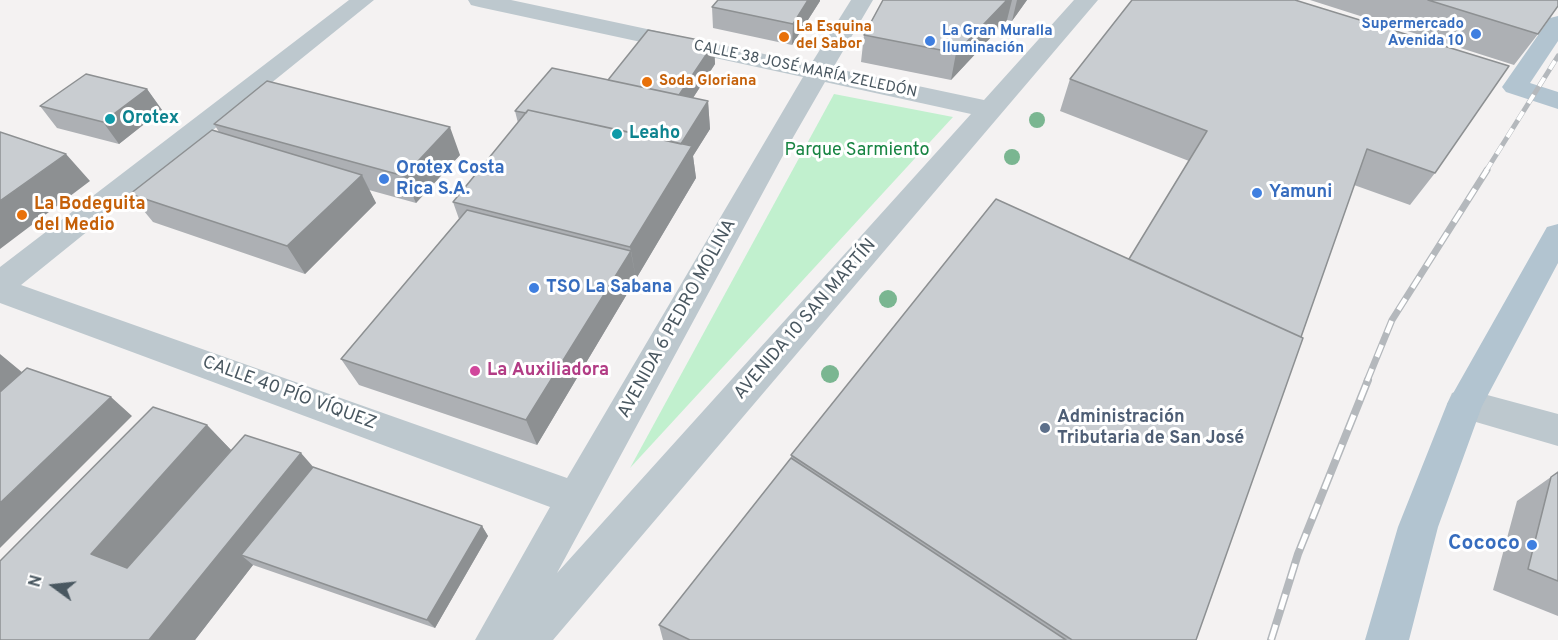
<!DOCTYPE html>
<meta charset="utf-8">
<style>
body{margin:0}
#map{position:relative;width:1558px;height:640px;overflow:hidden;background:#f4f2f2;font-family:Overpass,sans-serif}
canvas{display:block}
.north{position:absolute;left:24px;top:556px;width:60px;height:60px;-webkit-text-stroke:4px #fff;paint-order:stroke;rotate:285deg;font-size:16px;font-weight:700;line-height:24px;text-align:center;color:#495760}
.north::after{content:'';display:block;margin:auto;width:21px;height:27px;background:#495760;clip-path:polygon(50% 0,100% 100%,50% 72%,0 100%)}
</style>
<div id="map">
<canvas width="1558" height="640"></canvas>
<div class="north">N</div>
</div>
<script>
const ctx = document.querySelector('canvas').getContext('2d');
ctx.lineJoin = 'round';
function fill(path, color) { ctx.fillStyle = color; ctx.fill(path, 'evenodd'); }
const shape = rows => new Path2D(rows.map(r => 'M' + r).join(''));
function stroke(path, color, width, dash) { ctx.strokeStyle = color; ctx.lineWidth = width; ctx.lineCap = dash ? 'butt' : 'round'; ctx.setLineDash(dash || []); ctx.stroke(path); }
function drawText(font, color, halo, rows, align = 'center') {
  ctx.font = font + ' Overpass,sans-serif'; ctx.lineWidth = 6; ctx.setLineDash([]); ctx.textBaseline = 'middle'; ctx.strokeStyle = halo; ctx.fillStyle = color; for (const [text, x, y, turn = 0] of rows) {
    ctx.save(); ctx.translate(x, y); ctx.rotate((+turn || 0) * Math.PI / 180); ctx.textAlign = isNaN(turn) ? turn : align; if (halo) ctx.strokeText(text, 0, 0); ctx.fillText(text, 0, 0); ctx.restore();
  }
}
const green = shape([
 [834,94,953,117,630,468]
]);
const minor = shape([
 [349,0,374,0,21,285,567,478,803,77,479,7,471,5,468,0,511,0,811,64,851,0,873,0,833,68,984,100,1074,0,1098,0,553,640,475,640,550,507,0,303,0,267,349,0],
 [825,82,971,114,557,573,787,148,825,82],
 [1465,389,1558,414,1558,446,1452,415,1447,404,1452,393,1465,389]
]);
const major = shape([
 [1558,16,1558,41,1530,83,1558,92,1558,109,1506,92,1502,87,1550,18,1558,16],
 [1558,224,1558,263,1482,406,1438,527,1409,640,1365,640,1398,527,1447,404,1547,227,1558,224]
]);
const railFar2 = shape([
 [1486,171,1558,56]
]);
const railFar1 = shape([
 [1367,381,1392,320,1487,170]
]);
const rail = shape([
 [1271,640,1298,554,1368,380]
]);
const trees = [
 [1037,120,8],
 [1012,157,8],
 [888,299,9],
 [830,374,9]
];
const wall = shape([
 [883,0,1027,0,1012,21,1007,20,951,80,861,62,864,35],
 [1132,0,1435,173,1410,205,1354,185,1196,640,663,640,659,625,791,458,791,455,1129,259,1189,161,1060,111,1070,79],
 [1310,0,1558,0,1538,34,1514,65],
 [820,1,792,45,713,28,712,7],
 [714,43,715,64,693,98,708,101,710,129,693,156,696,178,537,445,359,385,341,359,459,219,453,202,518,123,515,111],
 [147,89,162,110,119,144,57,128,40,106],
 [214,124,460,155,416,203,369,190,376,203,305,274,153,222,130,194,219,132],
 [207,425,231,450,313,467,482,526,488,536,435,628,253,565,195,640,0,640],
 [1558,472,1558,616,1493,590,1517,501]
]);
const shadedWall = shape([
 [808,0,820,0,820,1,792,45,793,24],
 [1007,0,1012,0,1007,20,951,80,956,53],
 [1017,0,1027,0,1012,21],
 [714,43,715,64,678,121,675,100],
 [147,89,162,110,119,144,103,122],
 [708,101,710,129,693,156,696,178,636,279,630,247,678,148],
 [450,127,460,155,416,203,404,176],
 [66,154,90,181,0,249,0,201],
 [362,175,376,203,305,274,287,246],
 [631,251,636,279,537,445,526,420],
 [0,354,23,373,0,394],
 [111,397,132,416,0,548,0,503],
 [207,425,231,450,123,575,91,554],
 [301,453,322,477,241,555,253,565,195,640,149,640],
 [482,526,488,536,435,628,427,620]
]);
const building = shape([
 [718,0,808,0,793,24,712,7,718,0],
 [883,0,1007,0,956,53,864,35,883,0],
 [1132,0,1295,0,1509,66,1435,173,1367,149,1301,337,1129,259,1207,131,1070,79,1132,0],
 [1428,0,1558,0,1558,6,1538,34,1428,0],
 [648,30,714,43,679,95,608,80,648,30],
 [552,68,708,101,681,144,528,110,526,113,515,111,552,68],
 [86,74,147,89,103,122,40,106,86,74],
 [267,81,450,127,404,176,214,124,267,81],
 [528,110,692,146,630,247,453,202,528,110],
 [212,130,362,175,287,246,130,194,212,130],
 [0,132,66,154,0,201,0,132],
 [996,199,1303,338,1196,640,1072,640,791,455,996,199],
 [467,210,631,251,526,420,341,359,467,210],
 [27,368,111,397,0,503,0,392,27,368],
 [153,407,207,425,91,554,127,568,245,435,301,453,149,640,0,640,0,561,153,407],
 [791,458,1066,640,690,640,659,625,791,458],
 [313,467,482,526,427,620,241,555,313,467],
 [1558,472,1558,581,1528,569,1551,477,1558,472]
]);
const markers = [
 [1476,34,6,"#3f7fe0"],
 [784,37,6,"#e8710a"],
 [930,41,6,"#3f7fe0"],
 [647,82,6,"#e8710a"],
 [110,119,6,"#0f9aa8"],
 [617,134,6,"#0f9aa8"],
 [384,179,6,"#3f7fe0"],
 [1257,193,6,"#3f7fe0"],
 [22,215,6,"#e8710a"],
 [534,288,6,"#3f7fe0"],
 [475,371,6,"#d1479c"],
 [1045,428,6,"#5c6f8a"],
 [1532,545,6,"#3f7fe0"]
];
const farShopnames = [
 ["Supermercado",1464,25],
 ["Avenida 10",1464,42],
 ["La Gran Muralla",942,32,"left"],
 ["Iluminación",942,49,"left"]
];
const farFoodnames = [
 ["La Esquina",796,28],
 ["del Sabor",796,45],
 ["Soda Gloriana",659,82]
];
const farStreetnames = [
 ["CALLE 38 JOSÉ MARÍA ZELEDÓN",805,70,12]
];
const cultureNames = [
 ["Orotex",122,119],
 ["Leaho",629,134]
];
const parkNames = [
 ["Parque Sarmiento",857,151]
];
const shopNames = [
 ["Orotex Costa",396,169],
 ["Rica S.A.",396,190],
 ["Yamuni",1269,193],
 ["TSO La Sabana",546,288]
];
const foodNames = [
 ["La Bodeguita",34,205],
 ["del Medio",34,226]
];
const streetNames = [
 ["AVENIDA 6 PEDRO MOLINA",678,319,-61],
 ["AVENIDA 10 SAN MARTÍN",806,320,-49],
 ["CALLE 40 PÍO VÍQUEZ",289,394,20]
];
const hotelNames = [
 ["La Auxiliadora",487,371]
];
const serviceNames = [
 ["Administración",1057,418],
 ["Tributaria de San José",1057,439]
];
const nearShopnames = [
 ["Cococo",1520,545]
];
fill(green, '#c1f0ce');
fill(minor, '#bdc8ce');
fill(major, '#b2c4d0');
stroke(railFar2, '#b4b8bc', 5);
stroke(railFar1, '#b4b8bc', 7);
stroke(rail, '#b4b8bc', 8);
stroke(railFar2, '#fff', 4, [10]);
stroke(railFar1, '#fff', 4.5, [13]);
stroke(rail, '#fff', 5, [16]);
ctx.fillStyle = '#7ab691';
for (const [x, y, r] of trees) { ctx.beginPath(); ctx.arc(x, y, r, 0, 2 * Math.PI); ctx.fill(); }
fill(wall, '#adb0b4');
fill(shadedWall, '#8d9092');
fill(building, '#c9cdd1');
stroke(building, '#8d9092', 1.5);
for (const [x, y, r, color] of markers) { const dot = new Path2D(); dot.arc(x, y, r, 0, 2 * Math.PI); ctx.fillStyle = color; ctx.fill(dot); stroke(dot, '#fff', 2); }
drawText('bold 15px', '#366cbe', '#fff', farShopnames, 'right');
drawText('bold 15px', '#c56008', '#fff', farFoodnames, 'left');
drawText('15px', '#495760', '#fff', farStreetnames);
drawText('bold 18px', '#0d838f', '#fff', cultureNames, 'left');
drawText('18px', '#178442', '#fff', parkNames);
drawText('bold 18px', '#366cbe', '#fff', shopNames, 'left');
drawText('bold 18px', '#c56008', '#fff', foodNames, 'left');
drawText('18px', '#495760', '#fff', streetNames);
drawText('bold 18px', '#b23c85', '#fff', hotelNames, 'left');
drawText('bold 18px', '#4e5e75', '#fff', serviceNames, 'left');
drawText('bold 21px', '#366cbe', '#fff', nearShopnames, 'right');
</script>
